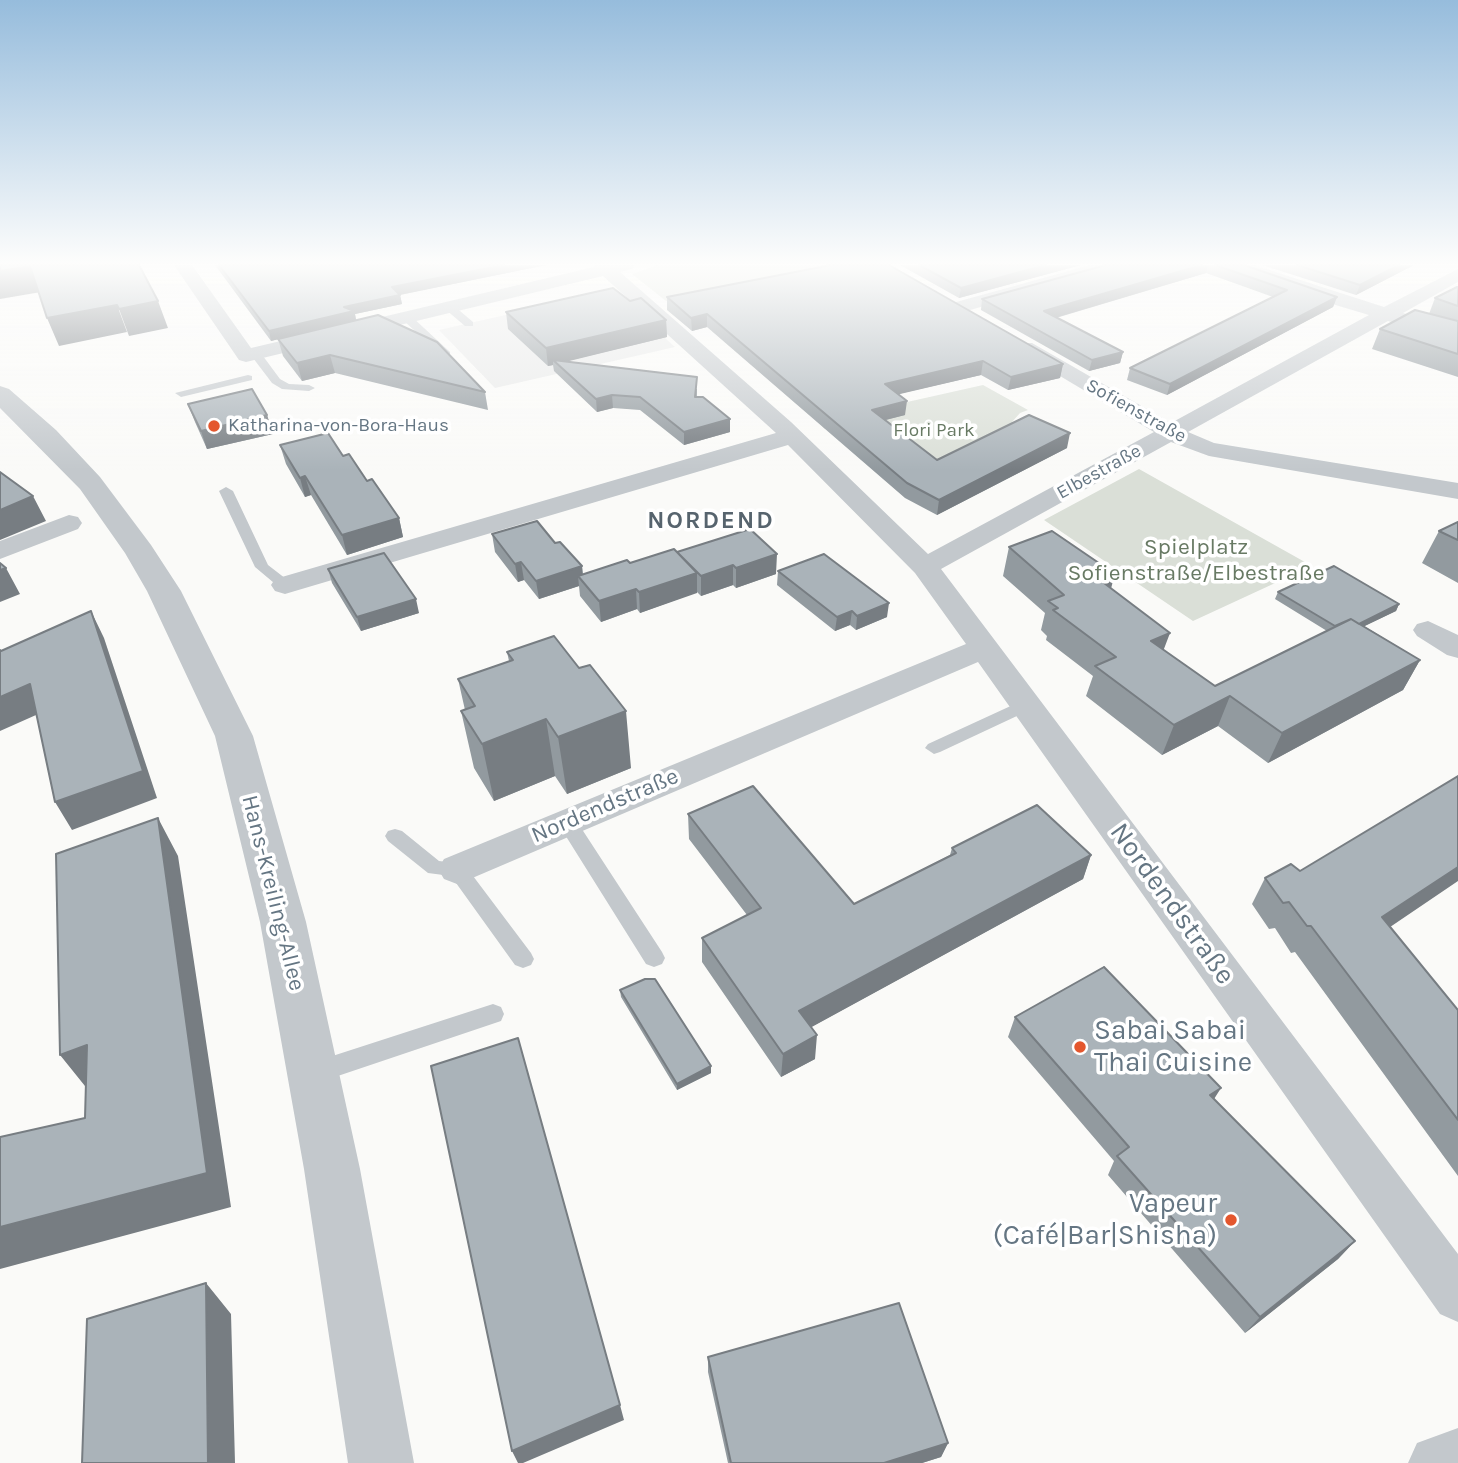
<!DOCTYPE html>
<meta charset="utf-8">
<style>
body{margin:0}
canvas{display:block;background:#fafaf8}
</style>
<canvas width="1458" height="1463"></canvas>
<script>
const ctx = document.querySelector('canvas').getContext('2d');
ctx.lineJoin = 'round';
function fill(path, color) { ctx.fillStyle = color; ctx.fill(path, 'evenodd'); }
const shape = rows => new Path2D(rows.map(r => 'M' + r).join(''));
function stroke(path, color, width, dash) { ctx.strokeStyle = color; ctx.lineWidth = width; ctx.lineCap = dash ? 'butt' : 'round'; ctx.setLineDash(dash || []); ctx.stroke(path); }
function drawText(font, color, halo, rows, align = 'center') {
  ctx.font = font + ' Karla,sans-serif'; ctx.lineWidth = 7; ctx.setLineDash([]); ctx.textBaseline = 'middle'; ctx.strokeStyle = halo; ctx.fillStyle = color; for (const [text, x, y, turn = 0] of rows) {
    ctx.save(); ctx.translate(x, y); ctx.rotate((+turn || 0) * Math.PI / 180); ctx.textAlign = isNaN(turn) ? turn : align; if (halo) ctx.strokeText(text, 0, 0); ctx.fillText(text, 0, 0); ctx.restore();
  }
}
const built = shape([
 [612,291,675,347,495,388,439,330]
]);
const green = shape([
 [658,265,864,265,666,301,632,274],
 [983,385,1028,410,1020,413,1012,422,1020,425,933,468,846,424,825,429,818,422],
 [1139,469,1312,566,1193,621,1044,520]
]);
const service = shape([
 [445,305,453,305,473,322,473,326,465,326,445,309,445,305],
 [403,316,411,316,450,352,450,356,442,356,403,320,403,316],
 [252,352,260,352,280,379,289,384,309,385,315,388,309,391,282,389,272,383,250,354,252,352],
 [248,375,252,376,252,380,181,397,175,393,248,375],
 [226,487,233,491,268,565,290,582,292,585,290,588,280,588,255,567,219,491,226,487],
 [1028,698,1034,700,1037,704,1034,708,940,752,934,754,925,748,928,744,1028,698],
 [567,815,574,817,662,952,665,958,662,964,654,967,646,964,557,822,560,817,567,815],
 [395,829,402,831,439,861,464,864,531,953,534,959,531,965,523,968,515,965,451,876,428,873,388,841,385,836,388,831,395,829],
 [493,1004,501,1007,504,1014,501,1021,317,1083,309,1080,305,1072,309,1064,317,1061,493,1004]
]);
const minor = shape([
 [174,265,192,265,251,348,594,267,593,265,635,265,632,269,620,272,791,422,928,554,1154,432,1018,351,1015,347,1018,343,1032,343,1171,423,1369,315,1302,295,1232,269,1229,265,1254,265,1384,307,1458,269,1458,282,1403,313,1458,330,1458,342,1388,321,1188,432,1214,443,1458,483,1458,499,1209,456,1171,442,941,569,1458,1254,1458,1322,1440,1314,978,662,470,879,457,884,444,879,438,869,444,859,966,644,915,573,788,445,295,591,285,594,275,591,271,585,275,579,776,433,603,276,246,362,239,360,174,265],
 [1090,265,1118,265,1115,269,963,312,956,314,946,308,949,304,1090,265],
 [69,515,78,517,82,523,78,529,0,559,0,541,69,515],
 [1428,621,1458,635,1458,658,1447,655,1417,636,1413,630,1417,624,1428,621],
 [1458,1428,1458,1463,1408,1463,1417,1443,1458,1428]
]);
const tertiary = shape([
 [0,386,9,389,56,430,100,477,151,545,181,591,253,736,306,922,360,1169,414,1463,348,1463,304,1169,260,922,215,736,147,591,125,553,80,489,0,408,0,386]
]);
const wall = shape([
 [215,265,546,265,400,295,402,304,355,314,356,320,485,392,488,410,335,373,302,381,283,356,278,339,271,341],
 [900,265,1081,265,959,298],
 [1106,265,1244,265,1337,297,1333,307,1167,395,1127,380,1130,368,1273,297,1206,273,1056,318,1123,352,1120,363,1089,371,981,310,982,299],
 [1262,265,1414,265,1356,295],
 [1458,287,1458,377,1372,349,1380,329,1429,314,1435,298],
 [667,297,1063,364,1060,378,1008,390,981,375,898,394,905,415,885,420,937,460,1067,448,937,515,905,498,707,327,692,331,667,310],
 [630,301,666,320,667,337,567,361,697,389,697,397,730,432,684,445,640,410,613,408,597,412,554,371,553,365,548,366,508,329,506,312],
 [188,404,267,415,273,434,207,449,195,422],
 [280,445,343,456,367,481,399,518,403,537,347,555,311,495,305,497,286,464],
 [1458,522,1458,583,1422,563,1439,531],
 [492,534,555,543,582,566,583,574,677,553,776,574,736,588,733,585,701,596,697,592,640,613,637,609,601,622,580,596,579,586,539,599,524,580,518,582,495,552],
 [1009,547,1111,589,1164,650,1215,686,1327,631,1275,599,1278,592,1399,604,1396,611,1364,626,1420,660,1403,690,1268,763,1218,726,1162,755,1086,696,1093,676,1046,640,1047,636,1041,630,1045,613,1003,576],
 [328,569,419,613,361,631,332,583],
 [778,571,887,617,856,630,850,625,835,631,777,585],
 [507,652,631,768,567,794,555,776,494,801,474,768,461,711,465,710,458,679,509,661],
 [688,814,854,904,950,855,952,848,1091,855,1083,879,811,1027,815,1059,781,1077,702,962,702,938,747,915,689,839],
 [1300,871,1390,927,1458,1010,1458,1176,1295,952,1291,953,1275,928,1269,929,1252,904,1265,878],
 [620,990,711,1073,677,1090,621,997],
 [1015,1017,1214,1099,1355,1241,1338,1259,1245,1333,1108,1175,1114,1161,1008,1037],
 [708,1357,948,1443,941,1457,922,1463,728,1463,708,1372]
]);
const shadedWall = shape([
 [504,265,546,265,394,296,392,287],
 [1046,265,1081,265,959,298,961,288],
 [1202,265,1208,265,1206,273,1041,322,1044,311],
 [1399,265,1414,265,1356,295,1360,285],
 [30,266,41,292,0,299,0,271],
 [400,295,402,304,355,314,356,320,271,341,269,331,344,307],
 [1337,297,1333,307,1167,395,1170,384],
 [158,301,168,328,129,336,119,309],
 [117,305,127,332,59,346,47,318],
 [707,314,707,327,692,331,691,318],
 [666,320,667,337,557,364,553,360,553,365,548,366,546,348],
 [1123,352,1120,363,1089,371,1092,360],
 [330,355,335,373,302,381,297,363],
 [983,361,981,375,883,398,885,384],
 [1063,364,1060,378,1008,390,1011,377],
 [612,395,613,408,597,412,596,399],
 [907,401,905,415,870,424,872,410],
 [267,415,273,434,207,449,201,431],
 [730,419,730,432,684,445,684,432],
 [1070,433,1067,448,937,515,939,500],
 [305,476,311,495,305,497,300,478],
 [33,496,46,521,0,540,0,510],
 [399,518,403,537,347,555,342,535],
 [777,554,776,574,736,588,736,568],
 [521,562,524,580,518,582,515,564],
 [733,565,733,585,701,596,701,576],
 [582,566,583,583,578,576,579,586,539,599,536,581],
 [6,568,20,594,0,602,0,570],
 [697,573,697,593,640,613,639,592],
 [1115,574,1107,603,1100,580],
 [636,589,637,609,601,622,599,601],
 [416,599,419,613,361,631,357,617],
 [889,603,887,617,856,630,857,616],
 [1399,604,1396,611,1340,638,1343,631],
 [91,611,104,638,157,798,72,830,55,802],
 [852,611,850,625,835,631,837,617],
 [1170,633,1159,662,1151,641],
 [1420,660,1403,690,1268,763,1282,733],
 [30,684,45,711,0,731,0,697],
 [1230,696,1218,726,1162,755,1174,725],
 [626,711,631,768,567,794,558,737],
 [546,719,555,776,494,801,482,744],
 [158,818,178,856,231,1207,0,1269,0,1227,207,1173],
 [1091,855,1083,879,797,1035,799,1011],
 [1458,867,1458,881,1365,944,1382,917],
 [817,1035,815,1059,781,1077,783,1054],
 [87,1045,89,1091,60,1055],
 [711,1066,711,1073,677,1090,677,1084],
 [1221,1088,1209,1107,1210,1095],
 [1355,1241,1338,1259,1245,1333,1260,1317],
 [206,1283,231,1314,235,1463,208,1463],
 [620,1405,624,1420,523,1463,518,1463,512,1451],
 [948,1443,941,1457,922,1463,884,1463]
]);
const building = shape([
 [0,265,139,265,158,301,119,309,117,305,47,318,30,266,0,271,0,265],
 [219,265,504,265,392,287,400,295,344,307,354,311,269,331,219,265],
 [831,265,889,265,1063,364,1011,377,983,361,885,384,907,401,872,410,937,460,1029,415,1070,433,939,500,907,483,707,314,691,318,667,297,831,265],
 [919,265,1046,265,961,288,919,265],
 [1106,265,1202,265,1044,311,1123,352,1092,360,982,299,1106,265],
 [1215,265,1244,265,1337,297,1170,384,1130,368,1287,290,1215,265],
 [1297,265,1399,265,1360,285,1297,265],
 [1457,287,1458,287,1458,306,1435,298,1457,287],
 [613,288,630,301,641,298,666,320,546,348,506,312,613,288],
 [1415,310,1458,321,1458,354,1380,329,1415,310],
 [378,315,437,342,485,392,330,355,297,363,278,339,378,315],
 [553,360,697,377,695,397,703,397,730,419,684,432,640,397,612,395,596,399,553,360],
 [252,389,267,415,201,431,188,404,252,389],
 [328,433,343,456,349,454,367,481,372,479,399,518,342,535,305,476,300,478,280,445,328,433],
 [0,472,33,496,0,510,0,472],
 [537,521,555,543,560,542,582,566,536,581,521,562,515,564,492,534,537,521],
 [1458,522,1458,540,1439,531,1458,522],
 [750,529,777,554,736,568,733,565,701,576,677,552,750,529],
 [1052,531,1115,574,1100,580,1170,633,1151,641,1215,686,1351,619,1420,660,1282,733,1230,696,1174,725,1095,666,1116,657,1053,610,1058,608,1048,601,1064,595,1009,547,1052,531],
 [674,549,697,573,639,592,636,589,599,601,578,576,627,560,630,563,674,549],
 [384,553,416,599,357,617,328,569,384,553],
 [824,554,889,603,857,616,852,611,837,617,778,571,824,554],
 [0,563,6,568,0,570,0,563],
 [1334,566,1399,604,1359,624,1351,619,1335,626,1278,592,1334,566],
 [91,611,143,771,55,802,30,684,0,697,0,650,1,651,91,611],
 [554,636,579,668,590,665,626,711,558,737,546,719,482,744,461,711,475,706,458,679,513,660,507,652,554,636],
 [1458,776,1458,867,1382,917,1458,1010,1458,1120,1311,926,1307,926,1289,902,1283,903,1265,878,1291,864,1300,871,1458,776],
 [753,786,854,904,956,853,952,848,1037,805,1091,855,799,1011,817,1035,783,1054,702,938,761,908,688,814,753,786],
 [158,818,207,1173,0,1227,0,1137,85,1118,87,1045,60,1055,56,854,158,818],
 [1104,967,1221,1088,1210,1095,1355,1241,1260,1317,1117,1156,1129,1147,1015,1017,1104,967],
 [645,979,655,979,711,1066,677,1084,620,990,645,979],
 [518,1038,620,1405,512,1451,431,1066,518,1038],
 [206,1283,208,1463,82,1463,87,1319,206,1283],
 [899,1303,948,1443,884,1463,731,1463,708,1357,899,1303]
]);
const markers = [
 [214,426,7,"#e4572e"],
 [1080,1047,7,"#e4572e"],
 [1231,1220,7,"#e4572e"]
];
const farStreetnames = [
 ["Sofienstraße",1136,411,29],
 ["Elbestraße",1099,472,-29]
];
const farPoinames = [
 ["Katharina-von-Bora-Haus",228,426]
];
const farParknames = [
 ["Flori Park",934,431]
];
const parkNames = [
 ["Spielplatz",1196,547],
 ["Sofienstraße/Elbestraße",1196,573]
];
const streetNames = [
 ["Nordendstraße",605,806,-23],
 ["Hans-Kreiling-Allee",273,893,76]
];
const farDistrictnames = [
 ["NORDEND",711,521]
];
const nearStreetnames = [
 ["Nordendstraße",1172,904,54]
];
const nearPoinames = [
 ["Sabai Sabai",1094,1031],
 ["Thai Cuisine",1094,1063],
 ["Vapeur",1217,1204,"right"],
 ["(Café|Bar|Shisha)",1217,1236,"right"]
];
fill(built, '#e8e9e9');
fill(green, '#dadfd7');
fill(service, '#c3c8cc');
fill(minor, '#c3c8cc');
fill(tertiary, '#c3c8cc');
fill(wall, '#929a9f');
fill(shadedWall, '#777d82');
fill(building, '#aab3b9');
stroke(building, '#777d82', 2);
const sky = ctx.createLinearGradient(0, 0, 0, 470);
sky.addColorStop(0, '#96bcdc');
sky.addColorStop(0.56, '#fdfdfc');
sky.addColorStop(1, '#fdfdfc00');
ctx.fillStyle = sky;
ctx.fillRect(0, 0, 1458, 470);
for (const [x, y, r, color] of markers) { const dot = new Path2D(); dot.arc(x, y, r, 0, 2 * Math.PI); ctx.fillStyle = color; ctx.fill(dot); stroke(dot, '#fff', 2.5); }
drawText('19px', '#657683', '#fff', farStreetnames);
drawText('19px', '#657683', '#fff', farPoinames, 'left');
drawText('19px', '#687a64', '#fff', farParknames);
drawText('23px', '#687a64', '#fff', parkNames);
drawText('23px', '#657683', '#fff', streetNames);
ctx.letterSpacing = '2px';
drawText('bold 24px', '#57646e', '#fff', farDistrictnames);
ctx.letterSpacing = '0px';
drawText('28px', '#657683', '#fff', nearStreetnames);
drawText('28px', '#657683', '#fff', nearPoinames, 'left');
</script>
